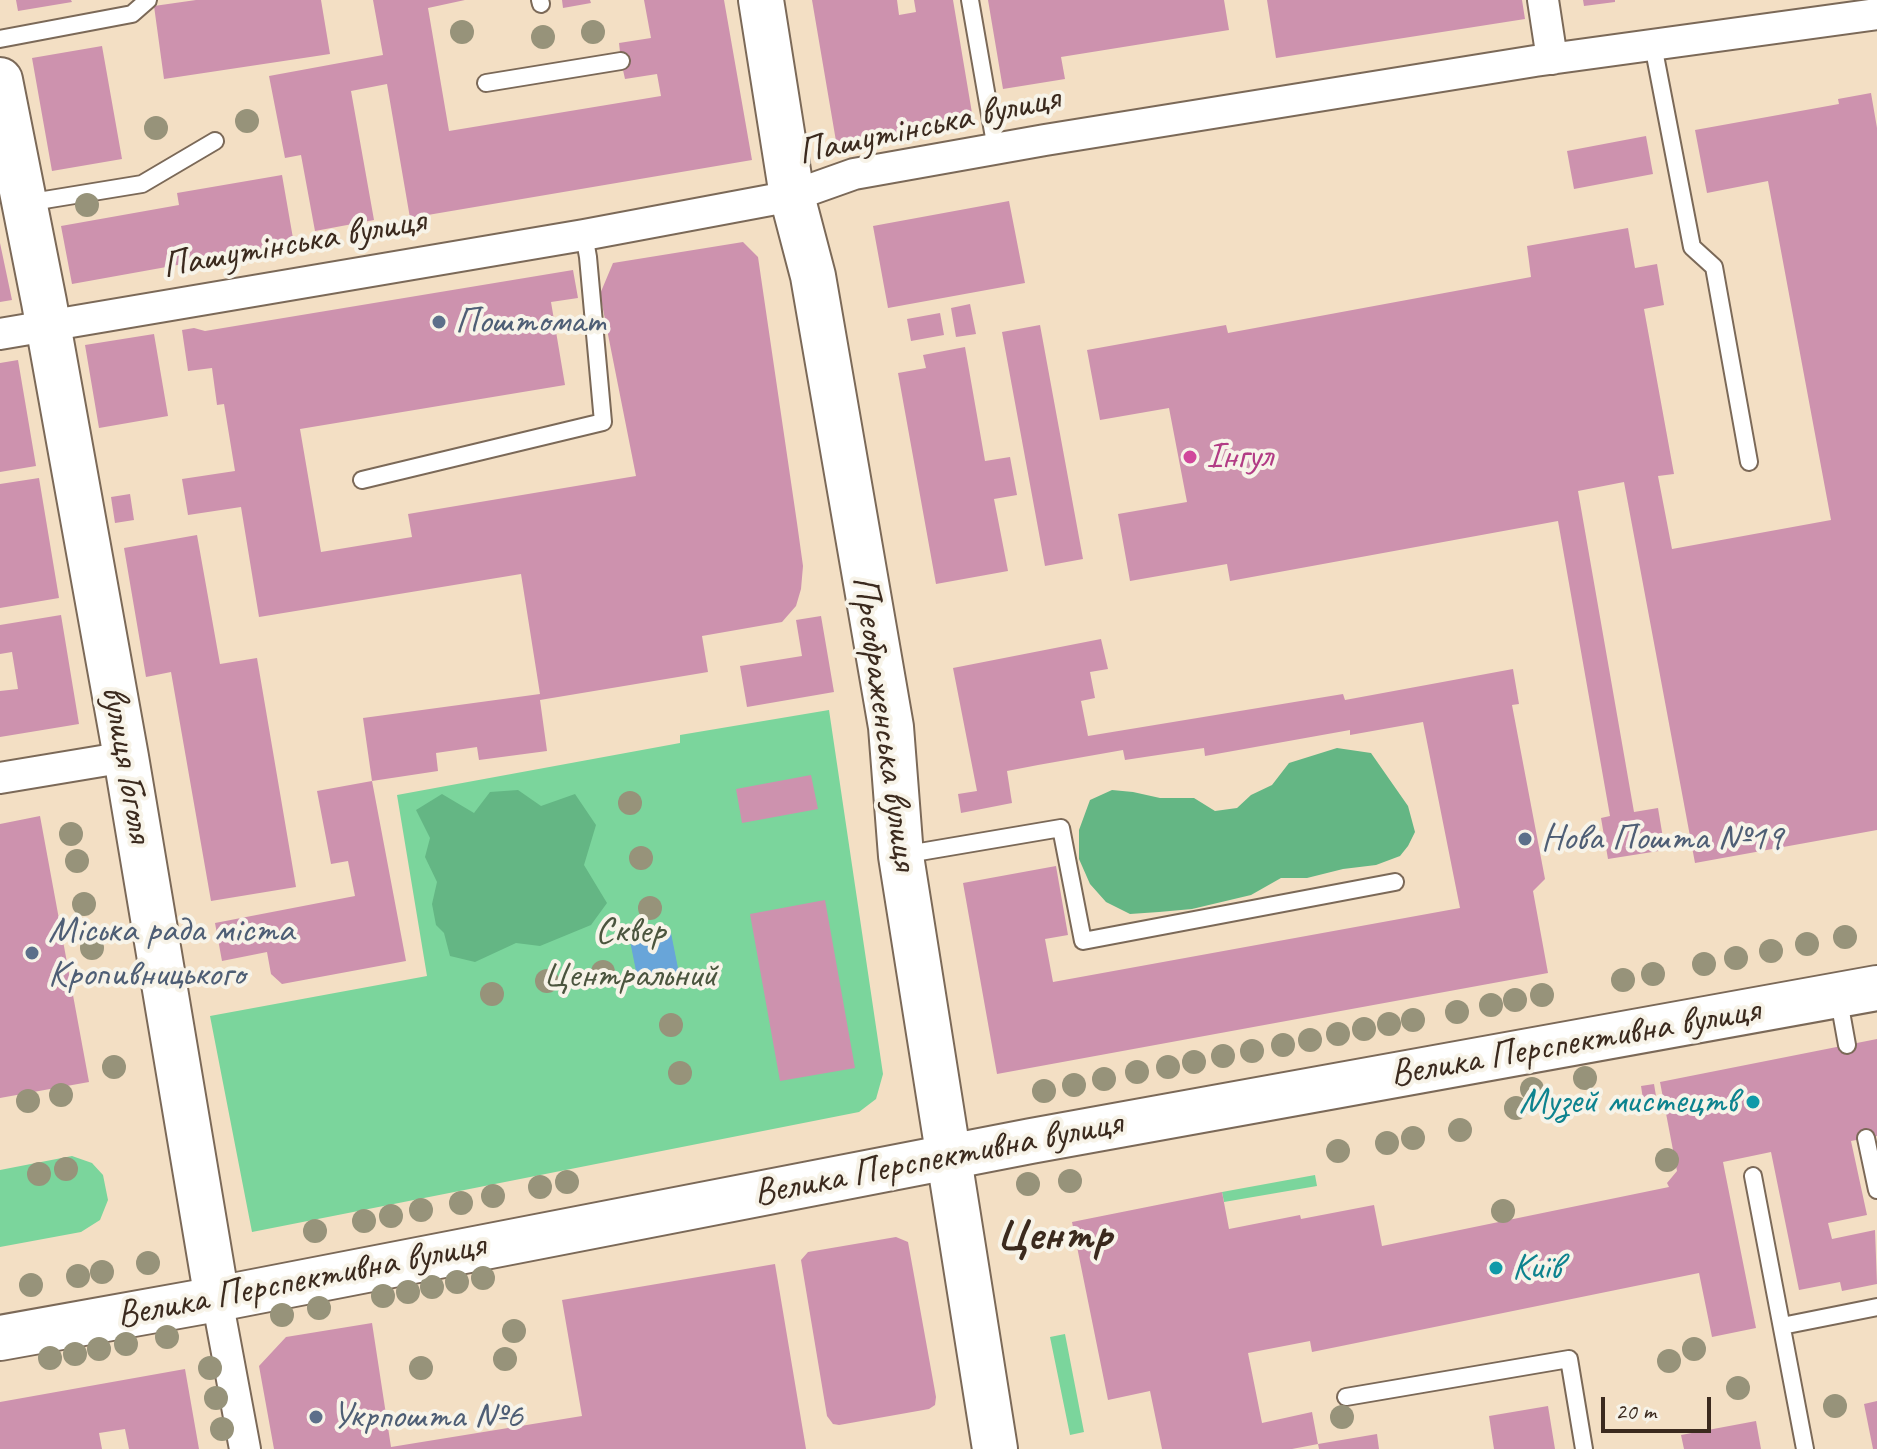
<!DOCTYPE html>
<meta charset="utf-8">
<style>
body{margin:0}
#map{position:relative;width:1877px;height:1449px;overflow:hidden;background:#f3dfc4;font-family:Caveat,sans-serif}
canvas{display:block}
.scale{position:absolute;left:1601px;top:1397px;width:110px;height:36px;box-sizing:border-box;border:4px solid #3b2a1e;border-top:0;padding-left:10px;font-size:24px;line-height:28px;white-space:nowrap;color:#3b2a1e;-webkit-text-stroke:6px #f7f3e8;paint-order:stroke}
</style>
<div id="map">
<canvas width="1877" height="1449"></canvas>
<div class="scale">20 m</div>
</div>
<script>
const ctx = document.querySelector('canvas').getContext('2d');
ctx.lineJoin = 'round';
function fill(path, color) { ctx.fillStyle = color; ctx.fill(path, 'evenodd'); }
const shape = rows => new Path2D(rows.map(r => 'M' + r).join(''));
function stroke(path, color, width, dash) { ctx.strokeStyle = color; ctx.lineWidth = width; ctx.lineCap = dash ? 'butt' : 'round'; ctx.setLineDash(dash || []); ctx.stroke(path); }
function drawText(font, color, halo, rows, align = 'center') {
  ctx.font = font + ' Caveat,sans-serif'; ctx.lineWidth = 8; ctx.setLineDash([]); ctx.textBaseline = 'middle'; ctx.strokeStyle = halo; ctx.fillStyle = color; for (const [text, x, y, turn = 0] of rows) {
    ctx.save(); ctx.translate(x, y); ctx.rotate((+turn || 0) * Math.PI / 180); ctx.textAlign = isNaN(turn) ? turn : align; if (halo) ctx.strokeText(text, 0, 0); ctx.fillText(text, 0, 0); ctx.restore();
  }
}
const green = shape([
 [829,710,883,1074,876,1099,859,1112,252,1232,210,1016,427,976,397,795,680,743,680,735],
 [72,1156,92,1163,103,1175,108,1200,100,1220,81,1232,0,1247,0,1170],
 [1315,1175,1317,1186,1224,1202,1222,1192],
 [1065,1334,1084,1432,1070,1435,1050,1337]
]);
const forest = shape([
 [1337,748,1371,753,1408,806,1415,832,1408,846,1400,856,1376,865,1343,869,1307,878,1281,878,1251,895,1192,909,1159,912,1130,914,1106,902,1090,884,1079,859,1079,830,1090,800,1112,790,1133,792,1160,798,1194,798,1215,811,1237,808,1251,795,1272,785,1289,763],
 [518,790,541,806,575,794,596,825,584,865,607,903,591,925,540,946,516,943,475,962,450,956,444,933,436,925,432,904,437,882,425,857,430,838,416,810,442,794,474,813,490,792]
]);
const water = shape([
 [671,933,680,978,639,986,630,941]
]);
const building = shape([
 [16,0,71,0,72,2,18,11],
 [196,0,321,0,330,54,164,79,154,6],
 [373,0,465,0,428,8,449,131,661,96,657,74,625,79,621,61,619,43,651,38,644,0,724,0,752,160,410,218,387,84,351,91,374,220,315,231,301,155,285,158,269,76,383,55],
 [562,0,590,0,591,3,563,8],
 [812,0,897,0,899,15,916,12,914,0,953,0,974,125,837,147],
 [988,0,1224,0,1229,30,1061,57,1065,79,1003,89],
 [1267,0,1522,0,1525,19,1276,58],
 [1583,0,1615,0,1615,2,1584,6],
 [102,46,122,159,52,171,32,58],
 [1871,93,1877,128,1877,830,1695,863,1624,482,1578,491,1634,812,1658,808,1665,850,1608,859,1601,818,1610,816,1558,521,1230,581,1227,564,1130,581,1118,514,1187,502,1169,408,1100,420,1087,350,1226,325,1228,333,1531,277,1527,246,1628,228,1635,268,1657,264,1664,305,1644,309,1674,474,1658,476,1672,549,1831,520,1768,181,1707,193,1695,130,1839,104,1838,99],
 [1646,136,1653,174,1574,189,1567,151],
 [282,175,294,244,72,284,61,226,179,205,177,193],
 [1009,201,1025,283,888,308,873,226],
 [743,242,758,257,797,523,803,566,801,589,796,606,782,622,702,636,708,672,540,700,547,751,479,760,477,747,436,753,438,771,372,781,363,718,540,694,521,574,259,617,241,507,188,515,182,479,235,471,224,404,217,405,212,368,188,371,182,330,194,328,205,331,573,270,578,298,551,302,565,385,300,429,321,552,412,537,408,514,636,476,600,294,613,263],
 [0,243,12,300,0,302],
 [970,304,976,334,956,337,951,308],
 [940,313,944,335,911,341,907,319],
 [1040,325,1083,559,1045,566,1002,332],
 [154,334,168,416,99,428,85,345],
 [965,347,985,461,1010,457,1017,495,994,499,1008,571,936,584,898,373,926,368,923,355],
 [18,360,36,466,0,472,0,363],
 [39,478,59,598,0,608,0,484],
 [130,494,134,520,115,523,111,497],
 [197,535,220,664,257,658,296,887,211,901,171,672,146,677,124,548],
 [61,615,79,724,0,737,0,691,18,689,12,652,0,654,0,625],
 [821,616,834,692,747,707,740,666,802,656,796,620],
 [1101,639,1108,669,1090,672,1095,698,1081,701,1088,736,1343,694,1345,700,1513,669,1519,704,1512,705,1545,879,1533,891,1548,973,997,1074,963,883,1056,866,1068,935,1045,939,1053,982,1460,908,1423,722,1350,735,1350,730,1205,756,1204,748,1125,760,1123,750,1038,765,1007,771,1012,803,961,813,958,794,977,791,953,668],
 [811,775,818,809,742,823,736,789],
 [372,781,406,961,282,984,271,974,267,952,222,961,215,923,355,896,348,861,331,864,317,791],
 [40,816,89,1082,0,1098,0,824],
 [825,900,855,1068,780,1081,750,914],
 [1877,1039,1877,1136,1851,1141,1867,1215,1828,1223,1832,1239,1875,1230,1877,1284,1842,1291,1840,1282,1799,1290,1771,1152,1723,1162,1756,1328,1712,1337,1699,1273,1312,1352,1310,1341,1248,1353,1262,1423,1312,1412,1318,1444,1377,1434,1379,1449,1319,1449,1318,1444,1292,1449,1162,1449,1150,1391,1108,1400,1072,1222,1222,1192,1229,1229,1300,1215,1301,1219,1374,1205,1382,1246,1669,1187,1667,1183,1677,1171,1660,1082],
 [1654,1084,1656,1096,1643,1099,1641,1086],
 [896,1237,908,1242,936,1397,935,1405,929,1409,839,1425,833,1424,827,1416,801,1260,808,1252],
 [775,1264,806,1449,274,1449,259,1366,286,1337,372,1323,391,1447,582,1416,562,1300],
 [185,1369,199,1449,129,1449,125,1429,99,1433,102,1449,0,1449,0,1402],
 [1877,1401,1877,1449,1873,1449,1864,1404],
 [1548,1406,1555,1449,1494,1449,1489,1416],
 [1756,1421,1761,1449,1684,1449,1681,1435]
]);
const lane = shape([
 [540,0,541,4],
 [970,0,996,149],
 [0,39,132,14,148,0],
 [1653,45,1692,247,1714,267,1749,462],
 [486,83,621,61],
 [26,203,142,184,215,141],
 [362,480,603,422,588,257,584,235],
 [902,855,1061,828,1083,941,1395,882],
 [1838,995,1847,1045],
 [1866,1138,1877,1190],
 [1753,1176,1805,1449],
 [1782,1326,1877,1307],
 [1346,1397,1569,1359,1584,1449]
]);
const street = shape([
 [1543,0,1552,59],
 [0,334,584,235,792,196,854,174,1045,140,1535,61,1877,14],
 [0,778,126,757],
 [217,1299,245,1449]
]);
const secondary = shape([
 [761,0,792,196,813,276,891,727,901,856,995,1449],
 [0,80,44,302,126,757,217,1299]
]);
const primary = shape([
 [0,1338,217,1299,1031,1141,1877,988]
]);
const trees = [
 [462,32],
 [593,32],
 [543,37],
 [247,121],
 [156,128],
 [87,205],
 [630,803],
 [71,834],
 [641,858],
 [77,861],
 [84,904],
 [650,908],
 [1845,937],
 [1807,944],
 [92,948],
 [1771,951],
 [1736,958],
 [1704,964],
 [603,972],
 [1653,974],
 [1623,980],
 [547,981],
 [492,994],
 [1542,995],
 [1515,1000],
 [1491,1005],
 [1457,1012],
 [1413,1020],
 [1389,1024],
 [671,1025],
 [1364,1029],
 [1338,1034],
 [1310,1040],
 [1283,1045],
 [1252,1051],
 [1223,1056],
 [1194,1062],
 [114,1067],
 [1168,1067],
 [1137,1072],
 [680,1073],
 [1585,1078],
 [1104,1079],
 [1074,1085],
 [1532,1089],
 [1044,1091],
 [61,1095],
 [28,1101],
 [1516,1108],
 [1460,1130],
 [1413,1138],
 [1387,1143],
 [1338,1151],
 [1667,1160],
 [66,1169],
 [39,1174],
 [1070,1181],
 [567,1182],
 [1028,1184],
 [540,1187],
 [493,1196],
 [461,1203],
 [421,1210],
 [1503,1211],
 [391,1216],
 [364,1221],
 [315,1231],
 [148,1263],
 [102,1272],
 [78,1276],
 [483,1278],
 [457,1282],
 [31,1285],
 [432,1287],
 [408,1292],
 [383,1296],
 [319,1308],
 [282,1315],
 [514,1331],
 [167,1337],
 [126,1344],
 [99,1349],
 [1694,1349],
 [75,1354],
 [50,1358],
 [505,1359],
 [1669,1361],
 [210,1368],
 [421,1368],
 [1738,1388],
 [216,1398],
 [1835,1406],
 [1342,1417],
 [222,1429]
];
const markers = [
 [439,322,8,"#5c6f8a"],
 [1190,457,8,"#d1479c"],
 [1525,839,8,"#5c6f8a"],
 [32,953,8,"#5c6f8a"],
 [1753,1102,8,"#0f9aa8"],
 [1496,1268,8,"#0f9aa8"],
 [316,1417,8,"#5c6f8a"]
];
const streetNames = [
 ["Пашутінська вулиця",929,126,-12],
 ["Пашутінська вулиця",294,244,-10],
 ["Преображенська вулиця",884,723,82],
 ["вулиця Гоголя",126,764,80],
 ["Велика Перспективна вулиця",1575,1043,-10],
 ["Велика Перспективна вулиця",938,1159,-11],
 ["Велика Перспективна вулиця",301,1281,-11]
];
const serviceNames = [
 ["Поштомат",455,322],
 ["Нова Пошта №19",1541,839],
 ["Міська рада міста",48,931],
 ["Кропивницького",48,975],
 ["Укрпошта №6",332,1417]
];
const hotelNames = [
 ["Інгул",1206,457]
];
const parkNames = [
 ["Сквер",630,932],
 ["Центральний",630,976]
];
const cultureNames = [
 ["Музей мистецтв",1737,1102],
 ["Київ",1512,1268,"left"]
];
const districtNames = [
 ["Центр",1054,1237]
];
fill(green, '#7bd59c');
fill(forest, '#64b684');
fill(water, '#68a5d9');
fill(building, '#cd92ae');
stroke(lane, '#7b6958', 20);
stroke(street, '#7b6958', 34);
stroke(secondary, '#7b6958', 48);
stroke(primary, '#7b6958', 48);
stroke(lane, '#fff', 16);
stroke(street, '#fff', 30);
stroke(secondary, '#fff', 44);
stroke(primary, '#fff', 44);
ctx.fillStyle = '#97937a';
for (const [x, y] of trees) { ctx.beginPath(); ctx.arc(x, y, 12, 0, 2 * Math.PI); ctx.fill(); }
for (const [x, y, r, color] of markers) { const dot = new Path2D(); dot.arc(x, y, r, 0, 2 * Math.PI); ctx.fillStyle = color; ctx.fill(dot); stroke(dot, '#f7f3e8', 3); }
drawText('38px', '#3b2a1e', '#f7f3e8', streetNames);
drawText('38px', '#4e5e75', '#f7f3e8', serviceNames, 'left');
drawText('38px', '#b23c85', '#f7f3e8', hotelNames, 'left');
drawText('38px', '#4b553e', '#f7f3e8', parkNames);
drawText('38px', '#0d838f', '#f7f3e8', cultureNames, 'right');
drawText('bold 46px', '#3b2a1e', '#f7f3e8', districtNames);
</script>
